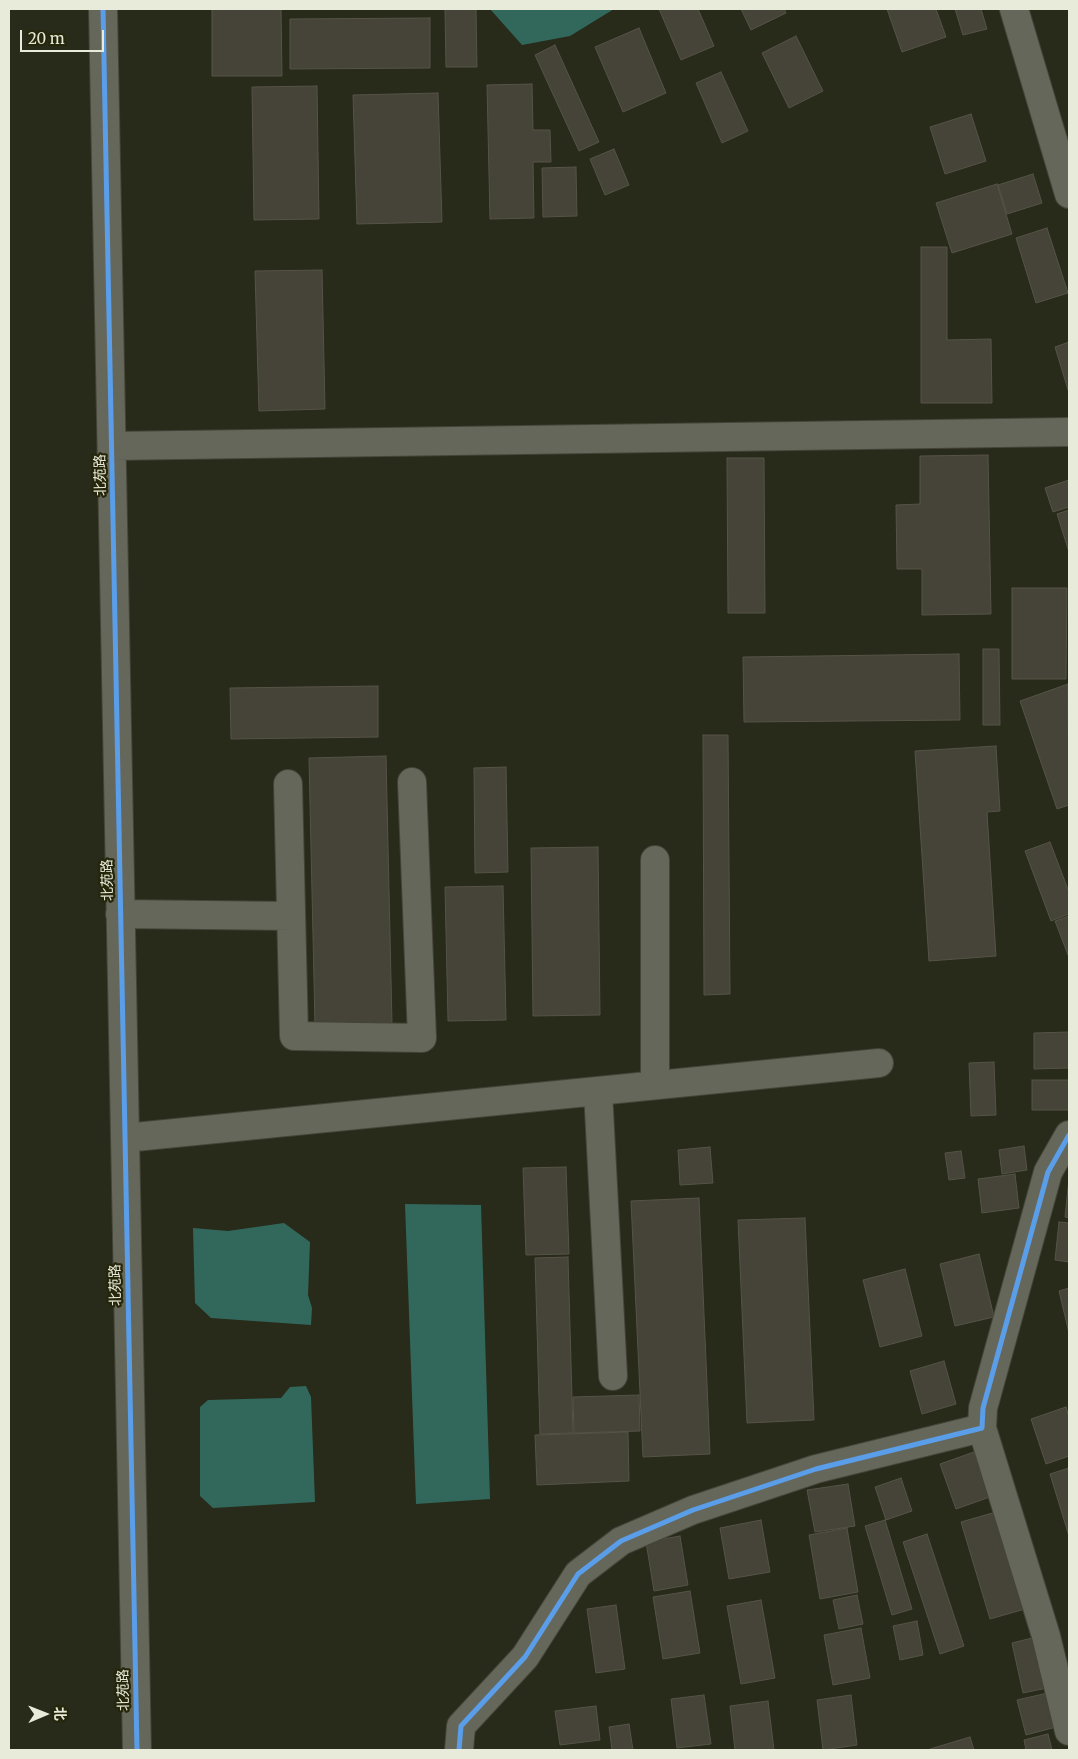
<!DOCTYPE html>
<meta charset="utf-8">
<style>
body{margin:0}
#map{position:relative;width:1078px;height:1759px;overflow:hidden;background:#282a1a;font-family:Merriweather,"Noto Sans SC",serif}
canvas{display:block}
.frame{position:absolute;inset:0;border:10px solid #e9ebda;pointer-events:none}
.north{position:absolute;left:20px;top:1689px;width:50px;height:50px;-webkit-text-stroke:4px #25260a;paint-order:stroke;rotate:89deg;font-size:14px;font-weight:700;line-height:20px;text-align:center;color:#e9ebda}
.north::after{content:'';display:block;margin:auto;width:18px;height:22px;background:#e9ebda;clip-path:polygon(50% 0,100% 100%,50% 72%,0 100%)}
.scale{position:absolute;left:20px;top:30px;width:84px;height:22px;box-sizing:border-box;border:2px solid #e9ebda;border-top:0;padding-left:6px;font-size:15px;line-height:18px;white-space:nowrap;color:#e9ebda;-webkit-text-stroke:4px #25260a;paint-order:stroke}
</style>
<div id="map">
<canvas width="1078" height="1759"></canvas>
<div class="frame"></div>
<div class="north">北</div>
<div class="scale">20 m</div>
</div>
<script>
const ctx = document.querySelector('canvas').getContext('2d');
ctx.lineJoin = 'round';
function fill(path, color) { ctx.fillStyle = color; ctx.fill(path, 'evenodd'); }
const shape = rows => new Path2D(rows.map(r => 'M' + r).join(''));
function stroke(path, color, width, dash) { ctx.strokeStyle = color; ctx.lineWidth = width; ctx.lineCap = dash ? 'butt' : 'round'; ctx.setLineDash(dash || []); ctx.stroke(path); }
function drawText(font, color, halo, rows, align = 'center') {
  ctx.font = font + ' Merriweather,"Noto Sans SC",serif'; ctx.lineWidth = 4.5; ctx.setLineDash([]); ctx.textBaseline = 'middle'; ctx.strokeStyle = halo; ctx.fillStyle = color; for (const [text, x, y, turn = 0] of rows) {
    ctx.save(); ctx.translate(x, y); ctx.rotate((+turn || 0) * Math.PI / 180); ctx.textAlign = isNaN(turn) ? turn : align; if (halo) ctx.strokeText(text, 0, 0); ctx.fillText(text, 0, 0); ctx.restore();
  }
}
const water = shape([
 [490,9,614,9,570,36,522,45],
 [405,1204,481,1205,490,1499,416,1504],
 [284,1223,310,1242,308,1295,312,1308,311,1325,211,1318,195,1303,193,1228,228,1231],
 [306,1386,311,1397,315,1502,213,1508,200,1496,200,1407,208,1400,281,1398,290,1387]
]);
const building = shape([
 [212,9,281,9,282,76,212,76,212,9],
 [445,9,476,9,477,67,446,67,445,9],
 [659,9,698,9,714,46,681,60,659,9],
 [741,9,784,9,786,13,751,30,741,9],
 [887,9,936,9,946,37,902,52,887,9],
 [955,9,981,9,987,29,963,35,955,9],
 [430,18,430,68,290,69,290,19,430,18],
 [639,28,666,93,623,112,595,47,639,28],
 [796,36,823,91,789,108,762,53,796,36],
 [555,45,599,142,579,151,535,55,555,45],
 [721,72,748,131,722,143,696,83,721,72],
 [532,84,533,130,550,130,551,162,533,162,534,218,490,219,487,85,532,84],
 [317,86,319,219,254,220,252,87,317,86],
 [438,93,442,222,357,224,353,95,438,93],
 [971,114,986,161,945,174,930,127,971,114],
 [614,149,629,185,605,195,590,159,614,149],
 [576,167,577,216,543,217,542,168,576,167],
 [1033,174,1042,203,1007,214,998,185,1033,174],
 [997,184,1012,234,952,253,936,203,997,184],
 [1047,228,1068,293,1036,303,1016,238,1047,228],
 [921,247,947,247,947,340,991,339,992,403,921,403,921,247],
 [322,270,325,409,259,411,255,271,322,270],
 [1069,342,1069,393,1055,347,1069,342],
 [988,455,991,614,922,615,922,569,897,569,896,505,920,504,920,456,988,455],
 [727,458,764,458,765,613,728,613,727,458],
 [1069,480,1069,507,1053,512,1045,488,1069,480],
 [1069,510,1069,552,1057,514,1069,510],
 [1012,588,1067,588,1066,679,1012,679,1012,588],
 [983,649,999,649,1000,725,983,725,983,649],
 [959,654,960,720,744,722,743,657,959,654],
 [1068,684,1069,805,1057,809,1020,701,1068,684],
 [378,686,378,737,231,739,230,688,378,686],
 [703,735,728,735,730,994,704,995,703,735],
 [996,746,1000,811,987,812,996,956,929,961,915,751,996,746],
 [386,756,392,1024,315,1026,309,758,386,756],
 [506,767,508,872,475,873,474,768,506,767],
 [1050,842,1069,892,1069,914,1051,921,1025,851,1050,842],
 [598,847,600,1015,533,1016,531,848,598,847],
 [503,886,506,1020,448,1021,445,887,503,886],
 [1069,916,1069,954,1068,955,1055,921,1069,916],
 [1069,1032,1069,1068,1034,1069,1034,1033,1069,1032],
 [994,1062,996,1115,971,1116,969,1063,994,1062],
 [1032,1080,1069,1080,1069,1110,1032,1110,1032,1080],
 [1024,1146,1027,1170,1002,1174,999,1150,1024,1146],
 [710,1147,713,1183,680,1185,678,1150,710,1147],
 [961,1151,965,1178,949,1180,945,1153,961,1151],
 [566,1167,569,1254,526,1255,523,1168,566,1167],
 [1015,1174,1019,1208,982,1213,978,1179,1015,1174],
 [1069,1179,1069,1218,1065,1217,1069,1179],
 [699,1198,710,1454,643,1457,631,1201,699,1198],
 [805,1218,814,1420,747,1423,738,1220,805,1218],
 [1059,1222,1069,1223,1069,1262,1055,1260,1059,1222],
 [979,1254,994,1317,955,1326,940,1264,979,1254],
 [568,1257,573,1433,540,1434,535,1258,568,1257],
 [905,1269,922,1336,880,1347,863,1280,905,1269],
 [1069,1288,1069,1333,1059,1291,1069,1288],
 [944,1361,956,1404,922,1414,910,1371,944,1361],
 [639,1395,640,1431,574,1433,573,1397,639,1395],
 [1066,1407,1069,1417,1069,1456,1046,1464,1031,1419,1066,1407],
 [628,1432,629,1481,537,1485,535,1435,628,1432],
 [974,1452,990,1497,956,1509,940,1464,974,1452],
 [1069,1468,1069,1536,1050,1474,1069,1468],
 [901,1478,912,1511,886,1520,875,1487,901,1478],
 [848,1484,855,1526,815,1532,807,1490,848,1484],
 [996,1512,1025,1609,990,1619,961,1522,996,1512],
 [761,1520,770,1572,729,1579,720,1528,761,1520],
 [885,1520,912,1609,892,1615,865,1526,885,1520],
 [847,1528,858,1592,820,1599,809,1535,847,1528],
 [927,1534,964,1646,940,1654,903,1542,927,1534],
 [680,1536,688,1585,654,1591,646,1542,680,1536],
 [690,1591,700,1653,663,1659,653,1597,690,1591],
 [857,1595,863,1624,839,1629,833,1600,857,1595],
 [761,1600,775,1678,741,1684,727,1606,761,1600],
 [616,1605,625,1669,596,1673,587,1609,616,1605],
 [917,1621,923,1655,900,1660,893,1626,917,1621],
 [861,1628,870,1678,833,1685,824,1635,861,1628],
 [1036,1637,1047,1688,1023,1693,1012,1643,1036,1637],
 [1052,1692,1060,1726,1026,1735,1017,1700,1052,1692],
 [704,1695,711,1744,677,1748,671,1699,704,1695],
 [851,1695,857,1745,823,1750,817,1700,851,1695],
 [768,1701,774,1750,735,1750,730,1706,768,1701],
 [596,1706,600,1740,560,1745,555,1711,596,1706],
 [629,1724,633,1750,612,1750,609,1727,629,1724],
 [1048,1734,1052,1750,1026,1750,1024,1740,1048,1734],
 [970,1737,974,1750,930,1750,930,1749,970,1737]
]);
const minor = shape([
 [103,9,137,1750],
 [1014,9,1069,194],
 [112,446,1069,432],
 [288,784,294,1036,422,1038,412,782],
 [120,914,291,916],
 [655,1085,655,860],
 [598,1091,613,1376],
 [125,1138,879,1063],
 [982,1428,1046,1636,1069,1731],
 [459,1750,461,1726,525,1657,578,1574,621,1541,693,1510,816,1469,982,1428,983,1408,1048,1172,1069,1135]
]);
const cycleway = shape([
 [103,9,137,1750],
 [459,1750,461,1726,525,1657,578,1574,621,1541,693,1510,816,1469,982,1428,983,1408,1048,1172,1069,1135]
]);
const streetNames = [
 ["北苑路",101,475,-91],
 ["北苑路",108,880,-91],
 ["北苑路",116,1285,-91],
 ["北苑路",124,1690,-91]
];
fill(water, '#32685b');
fill(building, '#464438');
stroke(building, '#565347', 1);
stroke(minor, '#444538', 30);
stroke(minor, '#66675b', 28);
stroke(cycleway, '#5a9eea', 5);
drawText('14px', '#e9ebda', '#25260a', streetNames);
</script>
